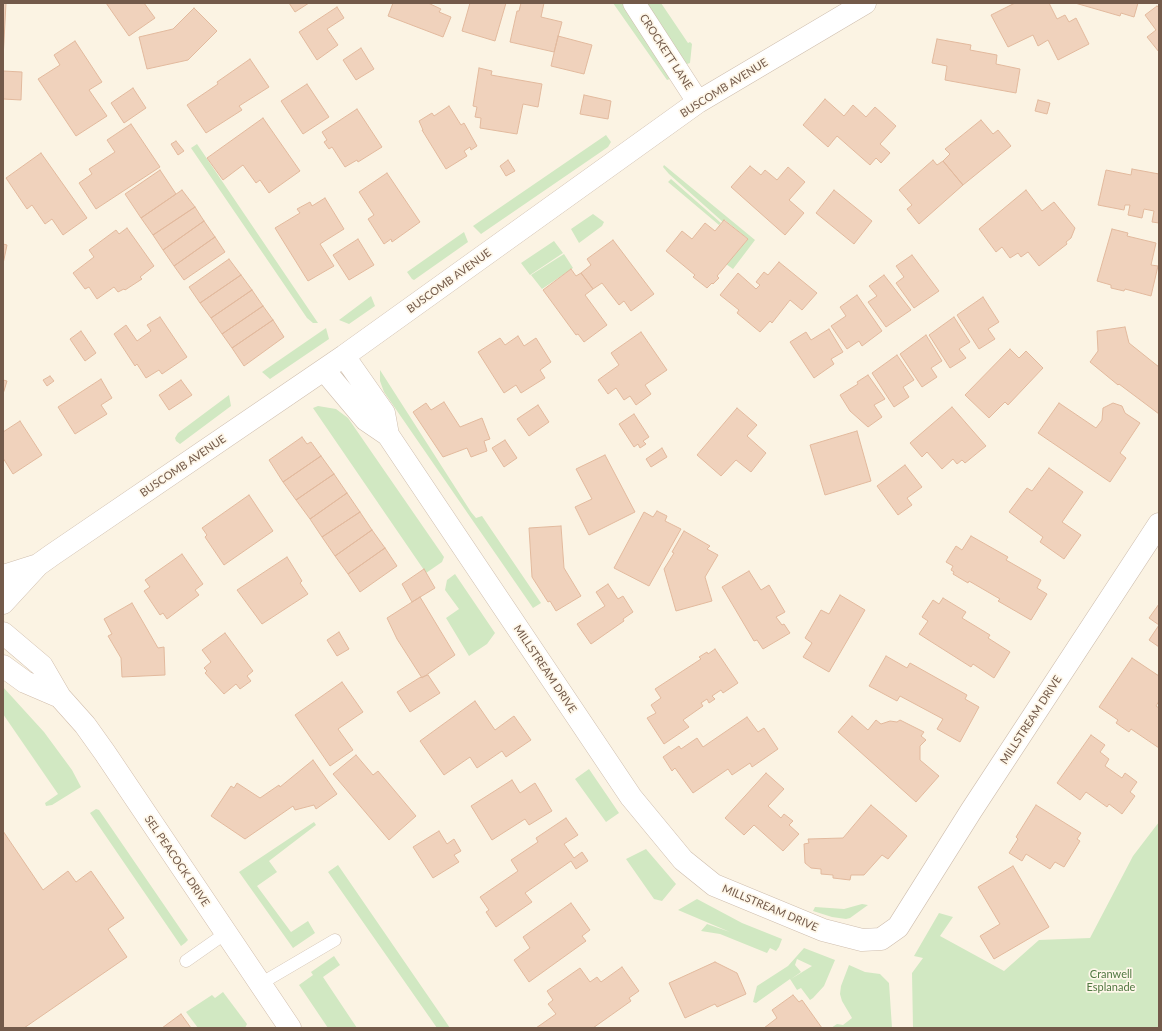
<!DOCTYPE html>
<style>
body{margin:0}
#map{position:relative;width:1162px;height:1031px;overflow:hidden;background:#fbf3e3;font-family:Lato,sans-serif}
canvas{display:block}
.frame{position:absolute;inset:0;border:4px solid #735a4a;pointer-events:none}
</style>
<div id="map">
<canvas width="1162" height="1031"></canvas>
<div class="frame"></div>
</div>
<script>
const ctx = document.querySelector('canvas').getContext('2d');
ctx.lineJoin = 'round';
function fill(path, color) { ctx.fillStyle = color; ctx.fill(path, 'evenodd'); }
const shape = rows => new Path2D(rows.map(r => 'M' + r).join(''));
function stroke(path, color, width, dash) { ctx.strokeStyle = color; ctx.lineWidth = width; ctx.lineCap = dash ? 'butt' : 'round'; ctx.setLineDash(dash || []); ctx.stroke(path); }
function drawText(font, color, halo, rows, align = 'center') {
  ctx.font = font + ' Lato,sans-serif'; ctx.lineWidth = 3.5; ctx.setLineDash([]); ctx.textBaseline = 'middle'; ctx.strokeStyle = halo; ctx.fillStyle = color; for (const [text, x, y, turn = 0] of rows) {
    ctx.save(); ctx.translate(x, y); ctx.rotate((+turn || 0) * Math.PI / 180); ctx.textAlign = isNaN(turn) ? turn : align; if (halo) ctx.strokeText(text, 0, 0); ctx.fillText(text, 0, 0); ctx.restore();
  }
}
const green = shape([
 [613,3,624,3,671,78,670,79,667,80],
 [647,3,661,3,688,43,690,42,692,44,690,63,687,64,684,61],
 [606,135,611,142,608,147,481,234,473,226],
 [197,144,318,323,313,323,307,318,191,148],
 [664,165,755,240,733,269,726,264,748,239,725,220,723,222,669,174,663,167],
 [671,179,721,223,719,225,668,182],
 [593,214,604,222,602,226,579,243,571,229],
 [464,232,468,242,414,280,412,279,407,272],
 [554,241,563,253,530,275,521,263],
 [564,254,573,268,542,289,531,275],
 [371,296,375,306,349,324,339,320],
 [326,328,329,339,270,379,262,372],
 [380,370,471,512,476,518,482,516,541,603,533,608,384,392,380,381],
 [229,395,231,406,180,444,176,441,175,438,178,433],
 [318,406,336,409,348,418,444,557,442,562,426,573,313,408],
 [455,574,495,633,487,644,469,656,446,618,459,609,445,590,447,580],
 [3,687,44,732,72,770,81,787,52,805,46,806,45,803,58,794,3,714],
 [589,769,619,813,606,822,575,779],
 [96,809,99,810,188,940,185,943,181,946,90,813],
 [314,822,316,825,269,861,277,872,257,886,291,932,308,921,315,933,293,948,239,872],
 [1159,822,1159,1028,913,1028,912,973,923,958,914,956,939,913,953,917,940,936,1004,971,1039,940,1090,938,1133,856],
 [646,849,676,884,662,901,654,899,626,859],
 [338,865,450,1028,437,1028,328,872],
 [697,899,742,923,782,939,779,947,776,951,770,948,767,953,720,934,701,931,707,924,730,932,678,910],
 [862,904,868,905,850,918,846,919,832,917,813,911,815,907,844,909],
 [804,948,835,960,824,986,813,998,810,1000,801,988,797,990,790,979,756,1003,753,1002,757,986,788,966],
 [797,959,812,966,791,979,801,972,795,965],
 [334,956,340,965,323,977,357,1028,328,1028,299,985,313,975,311,972],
 [849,965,865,972,880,974,889,983,892,1028,831,1028,837,1024,843,1025,852,1018,842,1001,840,994,841,986],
 [223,992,247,1024,245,1028,198,1028,186,1012,212,995,215,998]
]);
const building = shape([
 [3,3,6,3,3,59,3,3],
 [106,3,144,3,155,18,129,36,106,3],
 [289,3,309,3,295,12,289,3],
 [393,3,428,3,441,9,439,12,451,17,443,37,388,16,393,3],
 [470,3,506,3,495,41,462,31,470,3],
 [521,3,544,3,541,17,562,22,554,52,510,42,517,11,519,11,521,3],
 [1015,3,1049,3,1057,19,1065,15,1069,22,1076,18,1089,44,1058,60,1048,40,1038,46,1033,35,1008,47,991,15,1015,3],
 [1075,3,1138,3,1134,17,1121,13,1120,16,1075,3],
 [1157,6,1159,8,1159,52,1147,37,1156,30,1145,15,1157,6],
 [337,7,344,18,327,29,338,45,317,60,299,32,337,7],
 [194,8,217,31,188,60,147,69,139,37,173,29,194,8],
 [558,36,592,45,584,74,551,66,558,36],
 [937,39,971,45,970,50,997,55,996,64,1020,69,1016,93,945,80,947,66,932,63,937,39],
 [75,41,102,82,89,90,107,116,76,136,38,79,60,65,54,55,75,41],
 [361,48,374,69,356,80,343,60,361,48],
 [250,59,269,87,239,106,242,110,206,133,187,105,218,84,217,82,250,59],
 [479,68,492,71,491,75,542,84,538,107,523,104,517,134,480,128,481,118,475,117,477,107,473,106,479,68],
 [3,71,22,72,21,100,3,99,3,71],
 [307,84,329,117,303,134,281,101,307,84],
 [133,88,146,108,124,123,111,103,133,88],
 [584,95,611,101,608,119,580,114,584,95],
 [825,99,844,116,853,105,866,117,875,107,896,126,880,144,890,153,881,163,876,158,870,165,837,136,828,147,803,125,825,99],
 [1038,100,1050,103,1047,114,1035,111,1038,100],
 [449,106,461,125,464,123,477,146,471,150,470,147,464,151,467,156,446,169,422,130,423,130,419,121,432,113,434,116,449,106],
 [357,109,382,147,358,162,357,160,345,167,332,147,329,149,324,142,327,140,322,132,357,109],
 [263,118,300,171,269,193,260,180,256,183,243,165,223,180,207,158,263,118],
 [981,120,993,134,998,130,1011,146,963,185,943,161,950,154,945,149,981,120],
 [131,124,160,167,96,209,79,183,92,174,89,169,115,152,107,140,131,124],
 [176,141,184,151,178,155,171,144,176,141],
 [41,153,87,218,63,235,52,219,45,224,32,205,27,209,6,178,41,153],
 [508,160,515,171,506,176,500,166,508,160],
 [933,160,937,165,943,161,963,185,919,224,907,209,912,205,899,190,933,160],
 [750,166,761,175,765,170,777,180,788,167,805,182,789,200,804,213,785,235,731,187,750,166],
 [1132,169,1159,174,1159,173,1159,223,1152,222,1154,211,1144,209,1142,218,1128,215,1130,205,1125,205,1124,210,1098,205,1106,170,1131,175,1132,169],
 [160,170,176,194,141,218,125,194,160,170],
 [387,173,420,222,392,242,391,239,384,244,368,219,374,215,359,192,387,173],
 [182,190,195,207,153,235,141,218,182,190],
 [834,190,872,221,854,244,816,213,834,190],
 [1026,190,1042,211,1054,202,1075,228,1071,238,1066,242,1067,244,1039,266,1028,252,1021,257,1018,253,1010,258,1002,247,996,252,979,229,1026,190],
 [325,198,344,229,320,244,334,266,308,281,275,228,300,213,297,209,310,202,312,206,325,198],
 [195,207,204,221,163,250,153,235,195,207],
 [724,220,748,239,717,276,719,278,713,284,712,283,707,288,693,277,695,275,666,251,682,231,692,239,705,223,715,231,724,220],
 [204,221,215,237,174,266,163,250,204,221],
 [127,228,154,266,140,277,142,279,125,290,124,289,118,292,114,287,97,299,89,287,85,289,73,273,94,257,89,250,116,230,119,234,127,228],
 [1112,229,1128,233,1127,236,1156,243,1151,265,1158,266,1151,296,1125,289,1124,291,1111,288,1111,285,1097,281,1112,229],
 [215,237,225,252,184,280,174,266,215,237],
 [358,239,374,265,349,280,333,255,358,239],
 [613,240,654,294,631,311,624,301,619,305,602,283,593,289,581,273,591,265,587,259,613,240],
 [3,244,7,245,3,264,3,244],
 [912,255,939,291,914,308,896,283,904,277,896,266,912,255],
 [229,259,241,275,200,303,189,287,229,259],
 [779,262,817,293,802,310,790,300,772,323,770,321,760,332,737,313,739,310,720,295,738,273,756,289,760,285,756,282,764,272,768,275,779,262],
 [571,269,576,276,581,273,593,289,585,295,607,325,584,342,578,334,576,335,543,290,571,269],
 [241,275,252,290,211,318,200,303,241,275],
 [884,275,911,310,886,327,868,302,877,296,869,286,884,275],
 [252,290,263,306,222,334,211,318,252,290],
 [857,295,882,331,862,346,859,341,847,349,831,326,846,316,840,307,857,295],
 [983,297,999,322,988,329,995,339,979,349,957,315,983,297],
 [263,306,273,320,232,348,222,334,263,306],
 [160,317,187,357,162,374,159,370,146,378,137,364,135,366,114,334,126,325,137,341,151,331,147,325,160,317],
 [954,317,970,342,959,349,966,358,950,368,929,335,954,317],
 [273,320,284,337,244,366,232,348,273,320],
 [1125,327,1129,343,1159,367,1159,414,1119,384,1118,385,1090,362,1098,351,1097,331,1125,327],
 [829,329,843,352,831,359,834,364,814,378,790,342,806,332,811,340,829,329],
 [81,331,96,353,85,361,70,339,81,331],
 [641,332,667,370,645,385,651,394,636,405,630,396,624,400,616,388,608,394,598,380,619,365,611,353,641,332],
 [926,335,942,361,931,368,937,377,922,387,900,354,926,335],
 [518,336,524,346,536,338,551,362,540,370,545,378,521,393,516,385,504,393,478,352,500,338,505,345,518,336],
 [1010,349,1019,358,1026,351,1043,368,1008,405,1005,402,989,418,965,395,1010,349],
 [897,355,914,380,903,387,909,397,894,407,872,373,897,355],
 [868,375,885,399,874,405,882,417,868,427,850,411,840,395,858,384,857,382,868,375],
 [50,376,54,381,47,386,43,380,50,376],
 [101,379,112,398,101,405,107,414,75,434,58,407,101,379],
 [3,380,7,381,3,394,3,380],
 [181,380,192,395,169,410,159,395,181,380],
 [444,402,460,427,482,418,490,439,484,441,487,451,471,457,467,448,443,457,413,412,426,403,431,410,444,402],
 [1059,403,1096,428,1102,420,1103,408,1113,403,1122,406,1125,413,1140,423,1120,453,1126,458,1110,482,1038,433,1059,403],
 [538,405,549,422,529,436,517,419,538,405],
 [952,407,986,446,965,463,962,460,957,464,953,459,942,469,927,452,922,457,910,443,952,407],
 [737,408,757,425,747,436,766,453,751,472,736,460,721,476,697,455,737,408],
 [634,414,649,437,643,441,646,444,640,448,638,444,634,447,619,424,634,414],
 [20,421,42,455,13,474,3,458,3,432,20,421],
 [857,431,871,481,825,495,810,445,857,431],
 [302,437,307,444,311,442,321,456,283,482,269,460,302,437],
 [505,440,517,458,504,467,492,448,505,440],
 [662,448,667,457,651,467,646,459,662,448],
 [605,455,635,512,589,535,575,507,592,499,576,469,605,455],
 [321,456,334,474,296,500,283,482,321,456],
 [905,465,922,487,907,498,912,505,898,515,877,486,905,465],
 [1049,468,1083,492,1062,522,1081,535,1064,559,1040,542,1043,537,1009,512,1027,488,1032,491,1049,468],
 [334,474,347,493,310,519,296,500,334,474],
 [347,493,360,512,322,537,310,519,347,493],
 [249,495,273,531,224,565,205,537,207,535,202,528,249,495],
 [657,511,667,516,665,521,681,529,649,586,614,568,644,512,653,517,657,511],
 [360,512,372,530,335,556,322,537,360,512],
 [561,526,564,568,581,596,556,611,550,601,548,602,532,577,529,528,561,526],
 [372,530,385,548,348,574,335,556,372,530],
 [684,531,710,546,707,549,718,555,705,577,712,601,676,611,664,569,674,553,672,552,684,531],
 [971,536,1008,557,1006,560,1041,580,1037,588,1047,594,1031,620,998,601,1000,599,969,581,968,583,953,574,954,572,951,570,953,566,946,562,956,546,962,550,971,536],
 [385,548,397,566,360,592,348,574,385,548],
 [182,554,203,584,195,590,199,595,167,619,163,613,160,615,144,591,150,587,145,580,182,554],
 [287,557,302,581,300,583,308,594,262,624,237,590,287,557],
 [424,569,435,588,412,602,402,584,424,569],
 [749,571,761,590,769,585,785,612,776,617,782,625,784,624,790,633,763,649,757,640,754,641,722,587,749,571],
 [608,584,618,599,623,596,633,612,623,619,624,621,591,644,577,624,605,606,596,592,608,584],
 [840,595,865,610,829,672,803,657,812,643,805,638,821,610,829,614,840,595],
 [420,597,455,655,422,678,397,639,387,618,420,597],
 [943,598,966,612,962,618,990,635,988,638,1010,652,994,678,973,664,971,667,919,634,928,621,922,617,933,600,939,604,943,598],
 [132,603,158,648,164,647,165,675,122,677,121,658,108,636,112,634,104,619,132,603],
 [1159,604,1159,647,1149,640,1159,625,1149,618,1159,604],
 [339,632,349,649,337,656,327,640,339,632],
 [225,633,253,671,247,676,251,681,240,689,236,684,224,694,205,673,207,671,204,668,211,662,202,650,225,633],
 [715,649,738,683,723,693,721,690,712,696,715,699,709,703,707,699,701,703,703,706,683,720,689,727,664,744,647,718,656,713,651,705,661,698,655,689,701,659,699,657,707,652,708,654,715,649],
 [886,656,907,668,910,663,967,695,965,699,979,707,960,742,937,729,943,719,900,696,897,701,869,686,886,656],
 [1132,658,1159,676,1159,701,1156,706,1159,708,1159,748,1131,729,1129,732,1116,723,1118,720,1099,707,1132,658],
 [428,675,440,693,410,712,397,692,419,678,428,675],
 [342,682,363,712,338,729,353,750,330,766,295,715,342,682],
 [475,701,495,730,514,716,531,740,506,757,502,751,477,768,470,757,444,775,420,741,475,701],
 [852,716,868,730,876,720,881,724,890,721,897,722,900,720,924,732,921,736,926,740,920,746,920,760,939,776,916,802,838,732,852,716],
 [747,717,758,732,764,728,778,749,752,767,750,763,732,775,728,769,693,793,675,768,672,771,663,757,679,746,681,749,697,738,703,747,747,717],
 [1091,735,1105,745,1100,752,1109,759,1105,766,1122,778,1125,773,1137,782,1130,792,1135,796,1122,814,1109,804,1107,807,1086,792,1080,800,1057,783,1091,735],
 [356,755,373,775,378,771,416,816,389,840,333,774,356,755],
 [313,760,337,794,316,809,314,805,295,810,293,806,245,839,211,816,231,786,234,788,237,783,260,798,279,785,280,787,313,760],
 [766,773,784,789,768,806,781,818,784,814,793,821,789,825,799,834,783,851,754,825,744,835,725,818,766,773],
 [512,780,520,793,535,783,552,811,529,825,525,819,492,840,471,806,512,780],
 [871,805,907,836,888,859,882,855,864,875,851,875,850,880,833,878,833,875,821,874,821,869,811,868,805,863,804,844,809,843,808,839,843,838,871,805],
 [1036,805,1081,833,1077,839,1080,841,1064,867,1055,862,1050,869,1026,854,1022,861,1009,853,1018,839,1016,837,1036,805],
 [566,818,578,835,564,844,574,858,582,852,588,861,576,869,571,861,525,893,532,902,496,927,486,912,489,910,480,897,518,871,511,860,538,842,536,838,566,818],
 [3,831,43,890,68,871,76,882,91,871,124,918,108,929,127,957,24,1028,3,1028,3,831],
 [439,831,447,844,454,839,461,851,454,855,459,862,433,878,413,847,439,831],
 [1013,866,1049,927,994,959,980,936,1000,924,978,887,1013,866],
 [571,903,590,930,582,936,586,941,529,982,514,960,530,948,523,937,571,903],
 [715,962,737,973,746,994,717,1007,715,1004,685,1018,669,983,715,962],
 [622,967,639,991,629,998,631,1001,593,1028,536,1028,556,1014,548,1004,553,1000,547,991,580,968,590,982,597,977,601,982,622,967],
 [793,995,799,1002,802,1000,822,1028,764,1028,777,1018,772,1010,793,995],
 [181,1014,191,1028,162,1028,181,1014]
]);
const lane = shape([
 [186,961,226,933],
 [260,984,335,940]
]);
const street = shape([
 [634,3,698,102],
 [344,356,384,413,388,435],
 [324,370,366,420,388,435,631,797,683,860,714,885,823,930,862,940,881,939,898,927,971,811,1159,524],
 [3,576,38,565],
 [3,603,38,565,52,555,344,356,698,102,865,3]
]);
const secondary = shape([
 [3,633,42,666,60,697,85,725,105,753,290,1028],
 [3,666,25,682,60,697]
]);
const streetNames = [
 ["CROCKETT LANE",666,52,57],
 ["BUSCOMB AVENUE",724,88,-32],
 ["BUSCOMB AVENUE",449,281,-36],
 ["BUSCOMB AVENUE",183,466,-34],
 ["MILLSTREAM DRIVE",545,669,56],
 ["MILLSTREAM DRIVE",1031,720,-57],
 ["SEL PEACOCK DRIVE",177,861,56],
 ["MILLSTREAM DRIVE",770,908,23]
];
const parkNames = [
 ["Cranwell",1111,974],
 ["Esplanade",1111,987]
];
fill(green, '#d1e8c2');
fill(building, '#f0d2bc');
stroke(building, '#e2b99d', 1);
stroke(lane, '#cebdad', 13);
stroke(street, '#cebdad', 23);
stroke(secondary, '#d1bdab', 23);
stroke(lane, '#fff', 12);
stroke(street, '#fff', 22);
stroke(secondary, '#fff', 22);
drawText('11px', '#735a4a', '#fef7e9', streetNames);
drawText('11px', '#517842', '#fef7e9', parkNames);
</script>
